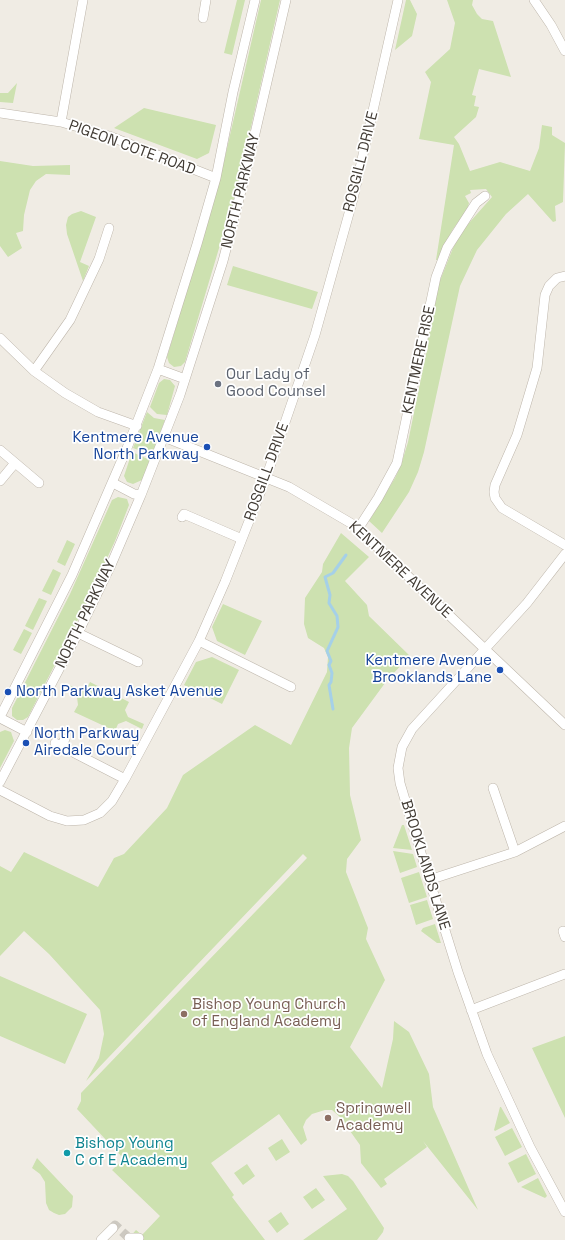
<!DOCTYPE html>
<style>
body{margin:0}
canvas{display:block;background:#f0ece4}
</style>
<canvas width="565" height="1240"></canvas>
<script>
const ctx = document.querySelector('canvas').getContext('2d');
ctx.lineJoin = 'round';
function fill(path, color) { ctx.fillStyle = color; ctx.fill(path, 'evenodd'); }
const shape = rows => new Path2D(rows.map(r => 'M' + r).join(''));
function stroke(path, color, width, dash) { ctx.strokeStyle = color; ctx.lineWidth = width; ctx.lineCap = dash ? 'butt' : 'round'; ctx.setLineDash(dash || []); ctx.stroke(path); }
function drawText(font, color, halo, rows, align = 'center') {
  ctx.font = font + ' "Space Grotesk",sans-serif'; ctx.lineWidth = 3.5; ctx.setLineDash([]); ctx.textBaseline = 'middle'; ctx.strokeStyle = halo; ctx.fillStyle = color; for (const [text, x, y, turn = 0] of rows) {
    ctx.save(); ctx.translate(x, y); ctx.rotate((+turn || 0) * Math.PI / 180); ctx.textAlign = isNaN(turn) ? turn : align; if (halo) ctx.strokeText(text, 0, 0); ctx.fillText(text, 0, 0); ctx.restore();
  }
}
const green = shape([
 [237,0,245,0,232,55,224,53],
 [261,0,280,0,237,188,185,362,181,366,174,367,169,363,167,357,219,183],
 [406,0,410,0,417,14,412,36,395,50],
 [447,0,473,0,472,5,477,14,482,19,493,21,511,77,479,69,472,95,476,96,474,106,479,107,476,117,454,137,459,144,470,171,500,162,530,171,539,148,542,125,552,127,552,135,565,143,563,202,555,206,556,221,553,222,528,194,506,214,477,250,460,286,424,452,418,472,409,492,382,533,369,521,395,478,401,465,408,442,426,354,428,349,427,344,439,283,453,248,461,232,492,197,486,189,470,190,471,193,465,196,469,203,467,210,453,229,437,260,436,260,454,145,419,139,431,82,425,72,450,49,455,23],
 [17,83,13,103,0,102,0,93,8,93],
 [144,108,216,125,209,153,197,159,114,128],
 [0,161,33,166,70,165,70,175,46,174,36,181,30,190,24,215,23,231,16,233,22,248,8,257,0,246],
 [81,211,96,217,80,262,89,266,83,281,67,234,66,225,68,217,72,214],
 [233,266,318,292,312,309,227,285],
 [164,379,170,380,175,386,167,415,157,414,150,407,159,383],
 [147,412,154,418,165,420,152,455,133,448],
 [132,452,150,460,142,480,133,484,127,482,124,476],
 [118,497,127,499,129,505,115,541,87,602,28,717,23,720,17,720,12,716,12,708,70,594,112,500],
 [341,533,369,557,345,581,367,605,369,616,410,656,388,679,352,728,349,748,350,795,361,840,347,859,346,872,368,928,366,939,385,980,350,1047,382,1088,393,1039,394,1021,409,1032,429,1074,433,1107,478,1210,423,1141,427,1147,384,1179,387,1184,381,1188,361,1163,360,1145,340,1117,332,1110,325,1110,312,1114,306,1120,303,1127,307,1140,301,1145,279,1114,211,1163,234,1195,232,1197,265,1240,127,1240,136,1230,142,1235,160,1216,112,1170,124,1159,77,1109,81,1101,81,1093,307,858,303,854,86,1081,99,1058,104,1034,100,1010,49,954,24,931,0,956,0,866,11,872,24,852,98,887,114,858,124,854,167,808,183,775,255,725,291,745,327,672,328,657,324,648,308,638,304,624,305,598,322,572,323,564],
 [67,540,75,544,65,566,57,562],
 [53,569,61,573,51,595,42,591],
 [39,598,47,601,33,630,25,626],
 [223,604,262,621,245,655,217,641,212,627],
 [24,629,32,633,21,654,13,650],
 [212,657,239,670,222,704,184,685,196,662],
 [90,682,129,702,125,710,128,717,144,724,142,729,126,721,118,724,115,731,74,712,78,705,77,697,73,693,61,687,64,683,79,689,88,686],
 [5,730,11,732,14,741,0,768,0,732],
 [402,825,404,825,412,850,393,848],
 [393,851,413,854,417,867,400,873],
 [419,872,427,897,409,903,401,878],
 [427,900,433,919,416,925,410,905],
 [435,924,441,943,437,943,421,931,423,928],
 [0,976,87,1014,65,1064,0,1036],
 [565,1036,565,1118,532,1048],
 [500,1107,501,1107,510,1123,495,1131,494,1130],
 [512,1128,522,1147,505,1156,495,1137],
 [282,1139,290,1152,276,1161,268,1148],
 [526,1154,536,1174,518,1183,508,1163],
 [37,1158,73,1196,72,1207,65,1214,59,1215,54,1213,49,1210,46,1203,45,1182,40,1174,32,1168],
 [247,1164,255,1176,243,1185,234,1173],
 [342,1174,348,1176,353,1181,384,1228,383,1232,377,1240,303,1240,347,1209,323,1176],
 [538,1178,547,1196,545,1198,521,1187],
 [316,1188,325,1200,312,1209,303,1197],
 [281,1212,289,1224,277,1233,268,1221]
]);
const stream = shape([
 [333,709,329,685,331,682,332,673,329,665,331,661,327,651,338,627,337,616,329,603,330,595,325,577,333,573,346,555]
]);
const minorTunnel = shape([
 [113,1228,115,1225,129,1238]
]);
const minor = shape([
 [534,0,551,25,565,51],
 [203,18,206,0],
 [0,113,61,122,109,136,216,178],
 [61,122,83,0],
 [565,276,557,278,549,286,545,295,537,368,517,435,495,485,494,492,495,498,502,508,565,545],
 [0,338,34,371,65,393,98,412,137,426],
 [158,369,185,379],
 [34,371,70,320,99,259,109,228],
 [164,437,289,487,354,525,565,725],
 [0,450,39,483],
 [0,481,15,463],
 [113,483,134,494,141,495],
 [182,517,184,514,242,539],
 [358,529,378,498,397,463,436,277,447,248,476,203,485,196],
 [565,554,527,603,412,729,402,747,398,768,400,783,421,853,458,972,487,1054,530,1147,565,1212],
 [78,633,138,662],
 [199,641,291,687],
 [0,717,72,575,127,448,158,369,197,244,216,178,233,92,255,0],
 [0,718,27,732],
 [55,743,61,746,65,739],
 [61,746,125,779],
 [0,782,78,633,111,565,141,495,180,395,223,261,247,168,286,0],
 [493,788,515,852],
 [0,790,50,816,67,821,84,820,100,813,112,801,125,779,199,641,225,582,266,478,315,335,353,199,398,0],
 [429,880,515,852,565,826],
 [563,931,565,937],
 [471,1010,565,974],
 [129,1238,139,1238],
 [101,1240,113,1228]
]);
const markers = [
 [218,384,4,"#6b7280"],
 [207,447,4,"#1a4fb4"],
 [500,670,4,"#1a4fb4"],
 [8,692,4,"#1a4fb4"],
 [26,743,4,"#1a4fb4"],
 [184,1014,4,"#8d6e63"],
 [328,1118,4,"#8d6e63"],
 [67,1153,4,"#0f9aa8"]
];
const streetNames = [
 ["PIGEON COTE ROAD",132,148,20],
 ["ROSGILL DRIVE",361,162,-76],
 ["NORTH PARKWAY",241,191,-76],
 ["KENTMERE RISE",419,360,-78],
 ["ROSGILL DRIVE",267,472,-70],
 ["KENTMERE AVENUE",400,570,43],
 ["NORTH PARKWAY",86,614,-64],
 ["BROOKLANDS LANE",425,865,73]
];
const worshipNames = [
 ["Our Lady of",226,375],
 ["Good Counsel",226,392]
];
const transitNames = [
 ["Kentmere Avenue",199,438],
 ["North Parkway",199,455],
 ["Kentmere Avenue",492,661],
 ["Brooklands Lane",492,678],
 ["North Parkway Asket Avenue",16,692,"left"],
 ["North Parkway",34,734,"left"],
 ["Airedale Court",34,751,"left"]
];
const educationNames = [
 ["Bishop Young Church",192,1005],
 ["of England Academy",192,1022],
 ["Springwell",336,1109],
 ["Academy",336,1126]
];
const cultureNames = [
 ["Bishop Young",75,1144],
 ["C of E Academy",75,1161]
];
fill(green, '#cde1b0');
stroke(stream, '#a5d0e8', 3);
stroke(minorTunnel, '#cdc9c1', 9, [9, 4.5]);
stroke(minor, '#beb6ab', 10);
stroke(minor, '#fff', 9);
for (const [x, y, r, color] of markers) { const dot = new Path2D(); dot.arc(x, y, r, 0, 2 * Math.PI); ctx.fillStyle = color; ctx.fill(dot); stroke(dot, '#fff', 1.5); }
drawText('15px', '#423c35', '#fff', streetNames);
drawText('15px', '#5b616d', '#fff', worshipNames, 'left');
drawText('15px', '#164399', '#fff', transitNames, 'right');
drawText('15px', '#785e54', '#fff', educationNames, 'left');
drawText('15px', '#0d838f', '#fff', cultureNames, 'left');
</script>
